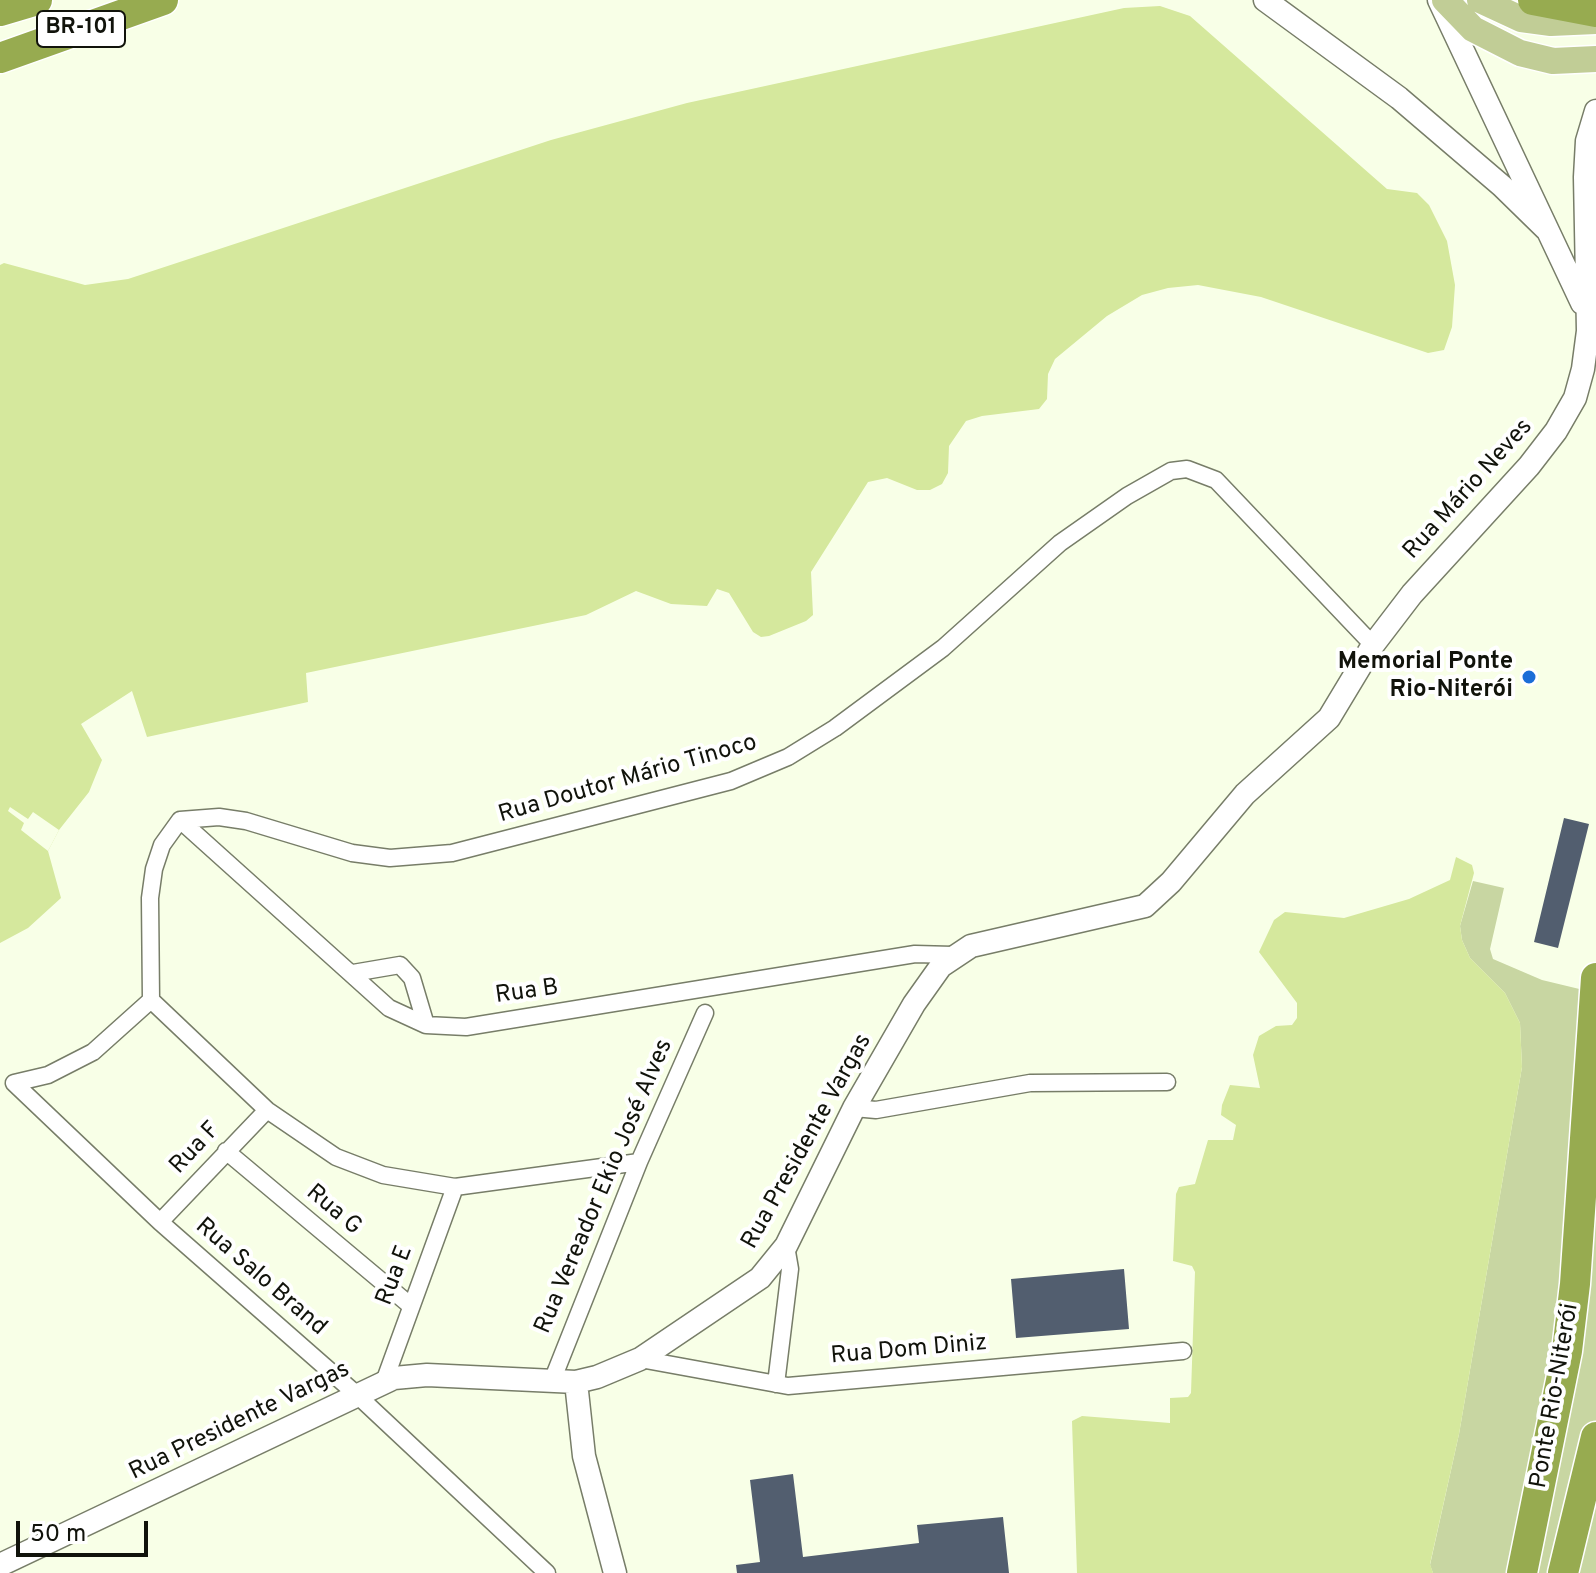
<!DOCTYPE html>
<meta charset="utf-8">
<style>
body{margin:0}
#map{position:relative;width:1596px;height:1573px;overflow:hidden;background:#f8ffe7;font-family:Overpass,sans-serif}
canvas{display:block}
.scale{position:absolute;left:16px;top:1521px;width:132px;height:36px;box-sizing:border-box;border:4px solid #11130b;border-top:0;padding-left:10px;font-size:24px;line-height:28px;white-space:nowrap;color:#11130b;-webkit-text-stroke:6px #fff;paint-order:stroke}
</style>
<div id="map">
<canvas width="1596" height="1573"></canvas>
<div class="scale">50 m</div>
</div>
<script>
const ctx = document.querySelector('canvas').getContext('2d');
ctx.lineJoin = 'round';
function fill(path, color) { ctx.fillStyle = color; ctx.fill(path, 'evenodd'); }
const shape = rows => new Path2D(rows.map(r => 'M' + r).join(''));
function stroke(path, color, width, dash) { ctx.strokeStyle = color; ctx.lineWidth = width; ctx.lineCap = dash ? 'butt' : 'round'; ctx.setLineDash(dash || []); ctx.stroke(path); }
function drawText(font, color, halo, rows, align = 'center') {
  ctx.font = font + ' Overpass,sans-serif'; ctx.lineWidth = 8; ctx.setLineDash([]); ctx.textBaseline = 'middle'; ctx.strokeStyle = halo; ctx.fillStyle = color; for (const [text, x, y, turn = 0] of rows) {
    ctx.save(); ctx.translate(x, y); ctx.rotate((+turn || 0) * Math.PI / 180); ctx.textAlign = isNaN(turn) ? turn : align; if (halo) ctx.strokeText(text, 0, 0); ctx.fillText(text, 0, 0); ctx.restore();
  }
}
const green = shape([
 [1473,881,1504,888,1490,949,1493,959,1542,980,1596,993,1596,1573,1433,1573,1430,1565,1459,1434,1522,1067,1520,1023,1505,993,1470,958,1462,940,1460,926]
]);
const water = shape([
 [1160,6,1190,16,1387,189,1417,193,1429,205,1447,241,1455,285,1452,327,1444,350,1428,353,1261,297,1198,285,1168,288,1142,295,1107,316,1055,359,1048,374,1047,399,1039,409,982,416,966,421,949,446,948,473,942,484,930,490,917,490,887,478,868,482,811,572,813,615,806,621,769,636,761,637,753,632,729,593,717,589,707,606,671,604,636,591,586,615,306,673,308,702,147,737,132,691,81,724,102,760,89,792,59,830,48,851,61,898,28,928,0,943,0,265,4,263,85,285,128,279,551,140,687,103,1124,8],
 [1456,857,1472,865,1474,873,1460,926,1462,940,1470,958,1505,993,1520,1023,1522,1067,1459,1434,1430,1564,1433,1573,1077,1573,1072,1421,1082,1416,1170,1423,1170,1398,1188,1397,1191,1393,1195,1272,1192,1266,1173,1261,1176,1194,1179,1187,1195,1184,1208,1140,1233,1140,1236,1125,1221,1115,1222,1105,1230,1085,1260,1088,1253,1055,1259,1036,1276,1026,1292,1025,1297,1018,1297,1003,1259,952,1274,920,1285,912,1344,918,1409,899,1450,880]
]);
const pier = shape([
 [10,807,28,819,33,812,59,830,48,851,21,830,24,823,8,811]
]);
const building = shape([
 [1564,818,1589,824,1558,948,1534,942],
 [1124,1269,1129,1329,1016,1338,1011,1279],
 [793,1474,803,1557,919,1543,917,1525,1003,1517,1009,1573,737,1573,736,1565,760,1562,750,1480]
]);
const minor = shape([
 [180,820,389,1008,426,1025,466,1027,915,954,953,955],
 [353,973,400,965,412,978,426,1025],
 [151,1000,267,1110,336,1157,383,1175,455,1187,639,1162],
 [14,1083,48,1075,93,1052,151,1000,150,898,154,869,162,845,180,820,219,817,246,821,352,853,390,858,452,853,731,781,788,757,835,728,943,648,1060,543,1127,496,1171,471,1187,469,1216,480,1373,645],
 [14,1083,160,1222,356,1394,547,1573],
 [854,1108,876,1110,1030,1083,1167,1082],
 [226,1151,411,1306],
 [160,1222,267,1110],
 [640,1359,788,1386,1183,1351],
 [552,1381,639,1162,705,1013],
 [384,1382,455,1187],
 [776,1384,790,1269,786,1246]
]);
const tertiary = shape([
 [1265,0,1399,98,1502,186,1546,229],
 [1439,0,1582,303],
 [576,1382,584,1456,615,1573],
 [0,1565,394,1378,427,1375,576,1382,597,1377,640,1359,760,1278,786,1246,854,1108,914,1004,941,966,971,946,1145,906,1171,882,1245,794,1329,718,1373,645,1412,594,1529,466,1556,431,1575,398,1583,369,1588,331,1585,177,1587,141,1596,111]
]);
const primary = shape([
 [1445,0,1473,29,1520,53,1553,61,1596,59],
 [1480,0,1521,19,1551,23,1596,21]
]);
const motorway = shape([
 [1533,0,1596,12],
 [0,11,37,0],
 [0,58,163,0],
 [1522,1573,1567,1351,1575,1284,1596,978],
 [1563,1573,1596,1437]
]);
const markers = [
 [1529,677,8,"#1b6dd7"]
];
const shields = [
 [81,29,88]
];
const shieldNames = [
 ["BR-101",81,29]
];
const streetNames = [
 ["Rua Mário Neves",1469,490,-48],
 ["Rua Doutor Mário Tinoco",628,780,-16],
 ["Rua B",527,993,-8],
 ["Rua Presidente Vargas",808,1142,-61],
 ["Rua F",196,1149,-47],
 ["Rua Vereador Ekio José Alves",605,1187,-67],
 ["Rua G",333,1211,40],
 ["Rua E",396,1276,-69],
 ["Rua Salo Brand",260,1278,41],
 ["Rua Dom Diniz",909,1351,-5],
 ["Ponte Rio-Niterói",1556,1396,-80],
 ["Rua Presidente Vargas",240,1422,-26]
];
const poiNames = [
 ["Memorial Ponte",1513,663],
 ["Rio-Niterói",1513,691]
];
fill(green, '#c8d6a2');
fill(water, '#d5e89d');
fill(pier, '#f8ffe7');
fill(building, '#525e6f');
stroke(minor, '#777d68', 19);
stroke(tertiary, '#777d68', 25);
stroke(primary, '#fff', 29);
stroke(motorway, '#fff', 33);
stroke(minor, '#fff', 16);
stroke(tertiary, '#fff', 22);
stroke(primary, '#c1cd96', 26);
stroke(motorway, '#97ab50', 30);
for (const [x, y, r, color] of markers) { const dot = new Path2D(); dot.arc(x, y, r, 0, 2 * Math.PI); ctx.fillStyle = color; ctx.fill(dot); stroke(dot, '#fff', 3); }
for (const [x, y, w] of shields) { const box = new Path2D(); box.roundRect(x - w / 2, y - 18, w, 36, 6); ctx.fillStyle = '#fff'; ctx.fill(box); stroke(box, '#11130b', 2); }
drawText('bold 22px', '#11130b', null, shieldNames);
drawText('24px', '#11130b', '#fff', streetNames);
drawText('bold 24px', '#11130b', '#fff', poiNames, 'right');
</script>
